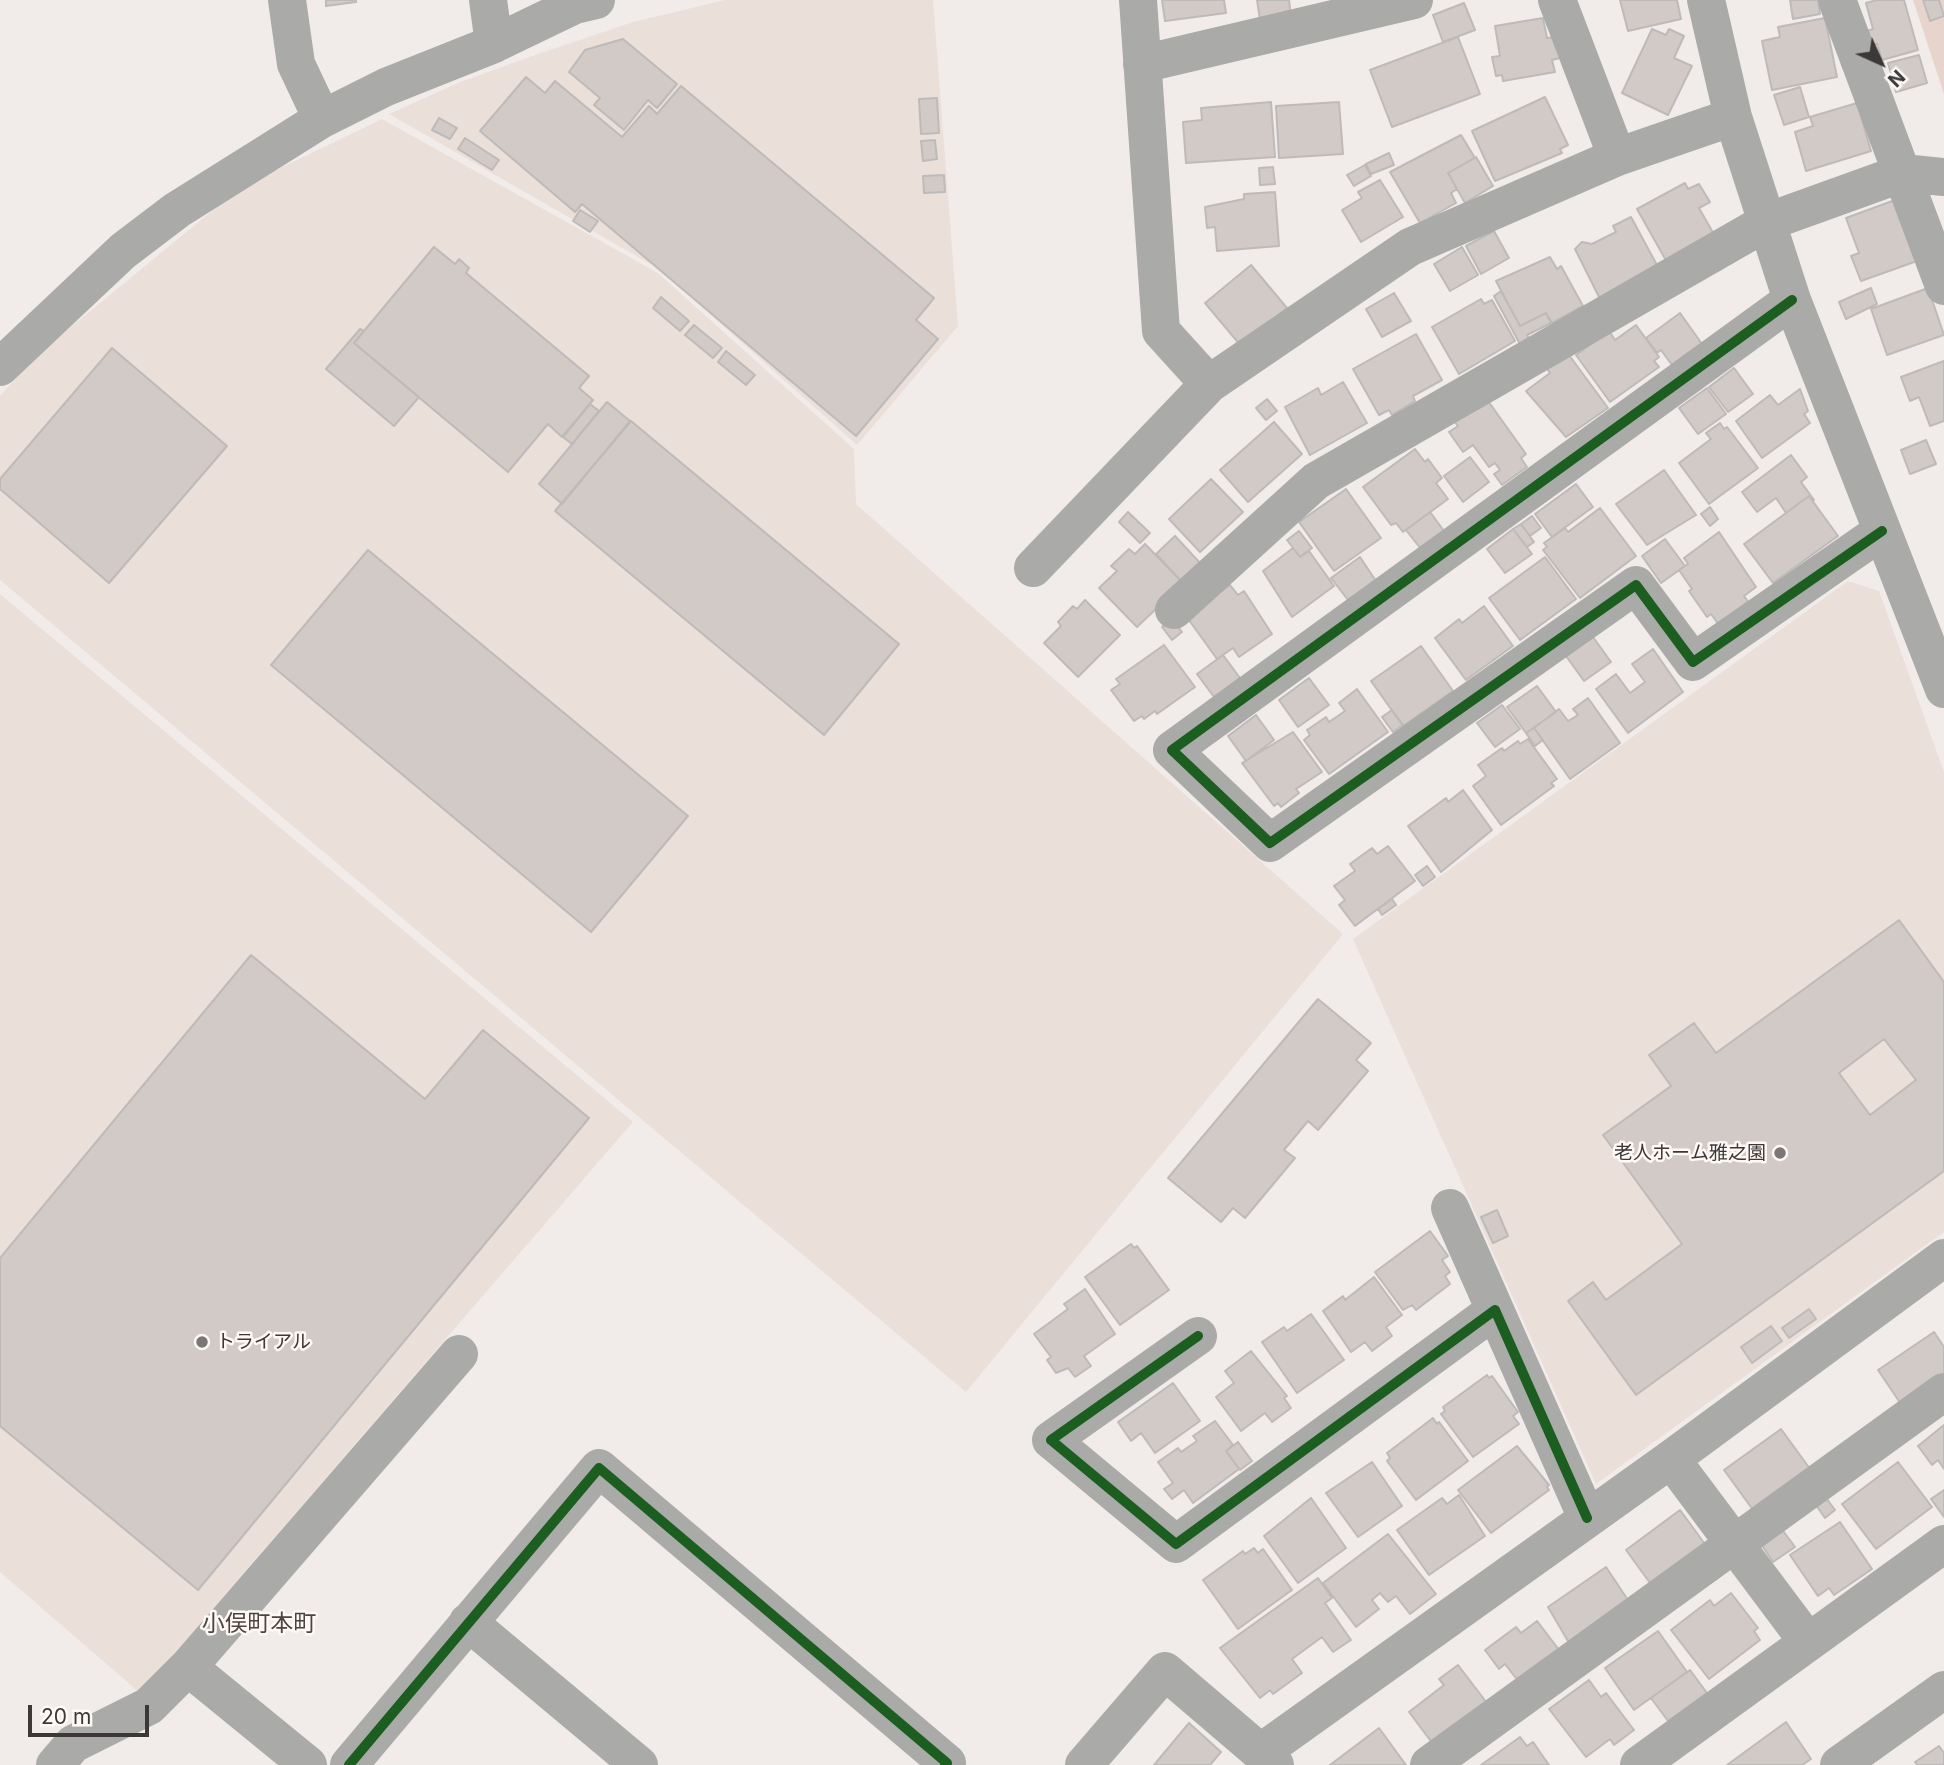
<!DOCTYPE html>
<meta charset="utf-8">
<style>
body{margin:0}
#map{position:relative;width:1944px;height:1765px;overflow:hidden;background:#f1ecea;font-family:Inter,sans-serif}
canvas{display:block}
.north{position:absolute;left:1846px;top:28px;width:70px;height:70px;-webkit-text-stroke:5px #fef9f7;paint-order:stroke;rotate:135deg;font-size:19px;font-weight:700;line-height:28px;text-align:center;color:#3c3837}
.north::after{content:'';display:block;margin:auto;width:24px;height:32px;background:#3c3837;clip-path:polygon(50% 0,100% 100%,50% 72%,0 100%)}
.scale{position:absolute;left:28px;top:1705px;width:121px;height:32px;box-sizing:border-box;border:4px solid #3c3837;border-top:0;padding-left:9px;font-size:21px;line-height:24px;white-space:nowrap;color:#3c3837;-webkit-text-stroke:5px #fef9f7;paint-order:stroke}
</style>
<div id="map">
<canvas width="1944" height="1765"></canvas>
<div class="north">N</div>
<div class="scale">20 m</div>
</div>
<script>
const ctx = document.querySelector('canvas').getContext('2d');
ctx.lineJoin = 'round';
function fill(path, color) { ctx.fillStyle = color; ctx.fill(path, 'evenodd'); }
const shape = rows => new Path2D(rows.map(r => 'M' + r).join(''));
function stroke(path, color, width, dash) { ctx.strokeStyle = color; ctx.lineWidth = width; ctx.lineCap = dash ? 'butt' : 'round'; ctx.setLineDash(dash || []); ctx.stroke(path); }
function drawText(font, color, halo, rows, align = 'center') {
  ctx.font = font + ' Inter,"Noto Sans JP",sans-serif'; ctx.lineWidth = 5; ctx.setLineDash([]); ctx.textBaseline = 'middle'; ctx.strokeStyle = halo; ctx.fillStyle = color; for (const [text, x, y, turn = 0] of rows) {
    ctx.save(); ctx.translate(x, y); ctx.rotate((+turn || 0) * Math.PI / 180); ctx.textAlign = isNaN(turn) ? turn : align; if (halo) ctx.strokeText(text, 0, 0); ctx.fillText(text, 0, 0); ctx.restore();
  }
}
const built = shape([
 [725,0,933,0,958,326,857,445,659,269,389,114,458,83,532,56,633,22],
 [382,119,658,273,854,449,856,504,1343,934,966,1392,0,580,0,396,32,359,241,187],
 [1848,581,1879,591,1944,772,1944,1232,1596,1484,1353,939],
 [0,594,633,1122,140,1693,0,1572]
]);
const green = shape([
 [1913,0,1944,0,1944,94]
]);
const building = shape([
 [326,0,356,0,356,2,326,6,326,0],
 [1162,0,1224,0,1226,13,1165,21,1162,0],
 [1257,0,1289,0,1291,16,1260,20,1257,0],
 [1620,0,1677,0,1681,19,1628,31,1620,0],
 [1790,0,1818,0,1820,14,1793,19,1790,0],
 [1877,0,1904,0,1918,50,1882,60,1877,44,1871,45,1867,31,1873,29,1866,3,1877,0],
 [1923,0,1939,0,1944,16,1930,21,1923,0],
 [1464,3,1475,30,1443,42,1433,15,1464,3],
 [1543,18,1547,38,1556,37,1560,58,1552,60,1555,72,1503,81,1502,75,1496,76,1492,57,1500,56,1495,26,1543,18],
 [1825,18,1837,77,1772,90,1762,41,1780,37,1778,27,1825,18],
 [1652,29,1666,35,1669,29,1684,36,1674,58,1692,66,1668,115,1622,93,1652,29],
 [1458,37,1480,94,1392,127,1370,70,1458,37],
 [623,39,677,84,657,108,648,100,624,130,594,105,600,98,569,72,585,50,623,39],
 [1919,55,1927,83,1896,92,1888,63,1919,55],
 [526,77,545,93,555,81,622,137,649,106,657,114,681,86,934,298,916,320,938,339,856,436,582,204,575,212,480,131,526,77],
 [1800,87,1809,117,1784,125,1774,95,1800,87],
 [1545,97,1568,145,1560,149,1562,153,1495,181,1472,131,1545,97],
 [937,98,939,133,921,134,919,99,937,98],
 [1271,102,1275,157,1186,163,1183,122,1202,120,1201,108,1271,102],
 [1339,102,1343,154,1279,158,1276,106,1339,102],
 [1857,103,1871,151,1806,171,1795,132,1813,126,1810,117,1857,103],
 [439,118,457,128,450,139,432,130,439,118],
 [1461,135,1475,158,1448,173,1457,189,1451,193,1456,203,1420,223,1390,172,1461,135],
 [465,138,499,160,492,170,458,149,465,138],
 [935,140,937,159,923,161,921,141,935,140],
 [1389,153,1394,165,1371,174,1366,164,1389,153],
 [1476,157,1493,186,1465,203,1448,173,1476,157],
 [1365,165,1371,176,1354,186,1347,175,1365,165],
 [1273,167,1275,184,1260,185,1259,168,1273,167],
 [944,175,945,192,924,193,923,176,944,175],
 [1380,180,1403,217,1361,242,1342,210,1362,198,1358,192,1380,180],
 [1685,183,1688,189,1699,184,1710,202,1699,208,1716,238,1668,264,1637,209,1685,183],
 [1275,192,1279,246,1217,251,1215,227,1207,228,1205,207,1244,199,1244,194,1275,192],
 [1895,200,1917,261,1861,281,1851,256,1859,253,1846,218,1895,200],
 [580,210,598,221,590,232,573,221,580,210],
 [1631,217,1658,267,1600,299,1575,249,1582,242,1592,244,1616,232,1613,226,1631,217],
 [1494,231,1509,258,1481,274,1466,246,1494,231],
 [434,247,455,264,459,259,469,268,466,273,589,376,579,388,593,400,562,437,548,424,508,472,354,343,434,247],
 [1462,247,1478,275,1450,291,1434,264,1462,247],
 [1550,257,1557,269,1561,266,1583,306,1552,323,1546,313,1520,326,1496,281,1550,257],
 [1251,265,1287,308,1241,346,1205,303,1251,265],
 [1871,288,1877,304,1846,319,1839,302,1871,288],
 [1928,288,1944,335,1887,355,1871,309,1928,288],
 [1501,291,1520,326,1546,313,1551,323,1527,335,1530,341,1521,346,1494,296,1501,291],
 [1394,293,1411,321,1382,337,1366,309,1394,293],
 [661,297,689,321,680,331,653,308,661,297],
 [1481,299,1484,304,1492,300,1515,341,1459,374,1432,327,1481,299],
 [1680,313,1702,344,1672,365,1661,350,1657,353,1646,338,1680,313],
 [694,325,722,348,713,358,685,335,694,325],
 [1636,325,1659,357,1654,361,1659,367,1610,402,1576,355,1609,331,1615,340,1636,325],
 [360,329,364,331,354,343,419,397,394,426,326,369,360,329],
 [1416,334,1442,380,1413,396,1415,401,1392,415,1389,410,1379,415,1353,369,1416,334],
 [112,348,227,446,109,583,0,489,0,479,112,348],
 [726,351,755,375,746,385,718,362,726,351],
 [1566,351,1608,408,1566,437,1526,391,1550,373,1545,366,1566,351],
 [1944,361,1944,421,1930,426,1919,397,1910,401,1901,377,1944,361],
 [1734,368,1753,394,1728,412,1709,387,1734,368],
 [1343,382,1367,423,1310,455,1285,407,1318,388,1321,395,1343,382],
 [1707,388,1726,414,1698,434,1679,408,1707,388],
 [1800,389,1808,411,1804,414,1810,423,1762,458,1736,421,1770,395,1778,405,1800,389],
 [1483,394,1526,454,1521,458,1527,467,1502,485,1494,474,1500,470,1495,463,1489,467,1473,445,1463,452,1449,432,1458,426,1454,421,1483,394],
 [1267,399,1277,411,1266,420,1256,408,1267,399],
 [607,402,630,421,562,504,539,484,607,402],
 [590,404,599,411,572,444,563,437,590,404],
 [631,421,899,644,824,735,555,511,631,421],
 [1274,422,1302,454,1248,502,1220,470,1274,422],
 [1720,423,1724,429,1727,427,1758,468,1709,504,1679,463,1711,439,1706,433,1720,423],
 [1926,440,1936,464,1910,474,1901,450,1926,440],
 [1415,449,1425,462,1428,459,1442,478,1436,483,1448,499,1403,532,1396,523,1391,525,1363,487,1415,449],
 [1791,455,1807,477,1801,482,1814,500,1809,496,1786,513,1776,498,1757,512,1742,492,1791,455],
 [1470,457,1489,482,1463,502,1444,476,1470,457],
 [1664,470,1696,515,1647,545,1616,504,1664,470],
 [1211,479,1243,512,1200,552,1169,519,1211,479],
 [1576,484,1593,507,1552,537,1535,514,1576,484],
 [1346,489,1381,538,1334,571,1299,522,1346,489],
 [1809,496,1838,536,1773,583,1744,544,1809,496],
 [1710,507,1718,519,1710,526,1701,514,1710,507],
 [1600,508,1636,556,1580,598,1543,550,1547,547,1544,543,1565,528,1568,532,1600,508],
 [1128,512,1150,533,1140,543,1119,522,1128,512],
 [1430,512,1444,531,1421,549,1406,530,1430,512],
 [1532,516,1541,528,1530,536,1521,524,1532,516],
 [1521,524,1534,542,1527,547,1513,529,1521,524],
 [1513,529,1532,554,1505,573,1487,549,1513,529],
 [1299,531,1312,548,1300,557,1287,540,1299,531],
 [1719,532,1756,587,1744,596,1749,603,1719,625,1711,614,1707,617,1689,591,1692,589,1679,570,1688,564,1684,558,1719,532],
 [1175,536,1201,564,1183,583,1156,554,1175,536],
 [1665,539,1685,566,1661,583,1642,556,1665,539],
 [1145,544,1183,583,1137,627,1099,588,1117,571,1111,566,1129,549,1135,554,1145,544],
 [1293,548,1300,557,1309,551,1334,586,1292,617,1263,571,1293,548],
 [368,550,688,816,591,932,271,665,368,550],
 [1360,557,1376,581,1348,600,1331,578,1360,557],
 [1545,557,1576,599,1520,640,1489,598,1545,557],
 [1230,585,1238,595,1244,591,1272,634,1239,657,1233,648,1217,659,1186,616,1230,585],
 [1085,600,1120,635,1078,677,1044,643,1061,626,1058,622,1073,606,1077,609,1085,600],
 [1484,606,1513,646,1466,680,1435,638,1459,619,1462,623,1484,606],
 [1172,619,1182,632,1172,640,1162,627,1172,619],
 [1593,637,1611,662,1584,681,1566,656,1593,637],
 [1164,645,1195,687,1157,714,1155,711,1144,719,1142,716,1134,721,1111,690,1120,684,1116,679,1164,645],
 [1421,646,1453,691,1403,726,1371,681,1421,646],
 [1653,649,1683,692,1628,733,1596,689,1616,674,1630,693,1645,682,1632,664,1653,649],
 [1223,655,1240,678,1214,697,1197,674,1223,655],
 [1309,678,1329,705,1298,727,1279,700,1309,678],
 [1537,686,1556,712,1526,733,1507,707,1537,686],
 [1357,689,1388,732,1329,774,1304,740,1310,735,1307,730,1326,717,1329,722,1345,711,1339,703,1357,689],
 [1588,698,1620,743,1570,779,1534,728,1559,709,1568,721,1578,715,1573,709,1588,698],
 [1502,705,1520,729,1495,747,1477,723,1502,705],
 [1392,710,1403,725,1393,732,1382,717,1392,710],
 [1256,715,1274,740,1246,761,1228,736,1256,715],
 [1534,728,1543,740,1535,746,1526,733,1534,728],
 [1293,732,1322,772,1296,789,1299,793,1281,807,1278,803,1274,806,1242,763,1293,732],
 [1528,739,1557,779,1551,783,1554,786,1501,825,1473,786,1486,776,1478,765,1502,748,1504,751,1518,741,1520,744,1528,739],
 [1463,790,1492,830,1441,872,1408,826,1446,798,1448,802,1463,790],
 [1388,846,1415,881,1355,926,1339,905,1345,900,1334,886,1355,871,1350,864,1372,848,1377,854,1388,846],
 [1427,866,1435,877,1423,886,1415,875,1427,866],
 [1392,899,1396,905,1382,915,1378,909,1392,899],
 [1899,920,1944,982,1944,1171,1636,1395,1568,1301,1593,1282,1606,1300,1682,1244,1603,1135,1671,1086,1649,1055,1694,1023,1716,1053,1899,920],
 [1884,1039,1916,1080,1870,1115,1839,1073,1884,1039],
 [251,955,425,1099,483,1030,589,1118,198,1590,0,1426,0,1258,251,955],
 [1318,999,1371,1043,1356,1060,1368,1071,1318,1130,1308,1121,1284,1150,1295,1158,1245,1218,1233,1208,1221,1222,1168,1178,1318,999],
 [1497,1210,1508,1236,1493,1243,1481,1217,1497,1210],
 [1430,1231,1448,1256,1442,1260,1450,1272,1445,1276,1450,1284,1416,1310,1412,1305,1403,1310,1375,1272,1430,1231],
 [1131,1244,1134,1248,1137,1246,1169,1290,1120,1325,1085,1277,1131,1244],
 [1374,1277,1402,1315,1386,1327,1392,1336,1372,1351,1365,1342,1351,1352,1323,1311,1343,1296,1345,1300,1374,1277],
 [1085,1289,1115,1334,1084,1356,1091,1366,1075,1377,1068,1368,1056,1373,1047,1360,1051,1357,1034,1334,1068,1309,1064,1304,1085,1289],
 [1809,1309,1816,1319,1789,1338,1782,1328,1809,1309],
 [1311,1314,1344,1360,1297,1393,1262,1342,1284,1327,1287,1331,1311,1314],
 [1771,1326,1782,1341,1752,1363,1741,1347,1771,1326],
 [1934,1332,1944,1347,1944,1378,1903,1407,1878,1370,1934,1332],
 [1251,1351,1287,1396,1284,1398,1291,1408,1272,1422,1265,1413,1241,1431,1216,1397,1234,1383,1225,1371,1251,1351],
 [1487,1375,1489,1378,1492,1376,1518,1412,1513,1416,1519,1424,1473,1457,1441,1414,1445,1411,1443,1407,1487,1375],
 [1173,1383,1200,1421,1155,1453,1141,1433,1131,1441,1118,1422,1173,1383],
 [1433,1418,1437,1424,1439,1422,1468,1461,1416,1500,1387,1461,1390,1458,1387,1453,1433,1418],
 [1215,1421,1233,1445,1226,1451,1239,1469,1193,1503,1184,1490,1172,1499,1164,1489,1173,1483,1158,1462,1178,1448,1181,1452,1197,1441,1193,1436,1215,1421],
 [1944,1425,1944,1469,1938,1460,1932,1465,1918,1446,1944,1425],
 [1781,1429,1813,1473,1756,1514,1724,1470,1781,1429],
 [1238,1442,1252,1461,1240,1470,1226,1451,1238,1442],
 [1517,1446,1549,1485,1547,1487,1549,1490,1491,1533,1458,1490,1517,1446],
 [1372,1462,1402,1506,1358,1537,1326,1493,1372,1462],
 [1898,1462,1932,1507,1876,1549,1842,1504,1898,1462],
 [1944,1490,1944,1517,1931,1499,1944,1490],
 [1821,1491,1835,1510,1825,1518,1811,1498,1821,1491],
 [1459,1495,1485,1536,1429,1575,1397,1530,1442,1498,1447,1504,1459,1495],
 [1311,1498,1346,1548,1298,1583,1264,1536,1311,1498],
 [1680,1510,1707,1547,1653,1587,1626,1550,1680,1510],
 [1840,1522,1872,1569,1834,1595,1829,1588,1818,1596,1790,1555,1840,1522],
 [1778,1524,1795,1547,1773,1562,1757,1538,1778,1524],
 [1388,1534,1436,1594,1410,1614,1396,1596,1388,1602,1380,1593,1372,1600,1379,1609,1356,1627,1323,1583,1388,1534],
 [1254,1548,1258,1553,1263,1549,1292,1590,1238,1629,1203,1580,1243,1551,1245,1554,1254,1548],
 [1606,1567,1632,1606,1572,1648,1548,1607,1606,1567],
 [1318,1578,1332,1598,1325,1603,1351,1640,1333,1652,1322,1637,1292,1659,1302,1673,1273,1694,1270,1690,1260,1698,1220,1648,1318,1578],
 [1731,1593,1758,1628,1754,1631,1760,1640,1709,1679,1671,1630,1710,1600,1714,1606,1731,1593],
 [1537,1621,1563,1655,1522,1686,1505,1664,1499,1669,1485,1650,1516,1627,1521,1633,1537,1621],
 [1658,1631,1687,1672,1634,1710,1605,1668,1658,1631],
 [1458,1665,1490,1707,1436,1748,1409,1712,1444,1685,1439,1679,1458,1665],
 [1690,1670,1707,1693,1668,1721,1651,1698,1690,1670],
 [1589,1680,1601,1697,1606,1693,1634,1730,1614,1745,1610,1739,1586,1757,1549,1709,1589,1680],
 [1786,1722,1811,1759,1802,1765,1727,1765,1786,1722],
 [1189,1723,1221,1752,1210,1765,1154,1765,1189,1723],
 [1379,1728,1406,1765,1330,1765,1379,1728],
 [1520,1737,1527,1746,1533,1742,1549,1765,1481,1765,1520,1737],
 [1939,1746,1944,1753,1944,1765,1917,1765,1915,1762,1939,1746]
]);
const minor = shape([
 [287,0,296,64,322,119],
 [488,0,494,44],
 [1138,0,1161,331,1209,384],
 [1557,0,1617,157],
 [1706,0,1733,117,1792,300,1944,689],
 [1837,0,1944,286],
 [1142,64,1414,0],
 [1792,300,1172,750,1270,843,1636,585,1693,662,1882,531],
 [0,367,123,251,177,210,322,119,386,87,494,44,575,5,596,0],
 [1033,568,1209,384,1410,247,1617,157,1733,117],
 [1174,610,1316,481,1767,222,1903,173,1944,177],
 [1450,1208,1495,1310],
 [1198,1336,1051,1440,1176,1544,1495,1310,1587,1518],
 [1671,1459,1808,1642],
 [468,1622,639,1765],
 [188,1667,308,1765],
 [1260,1753,1671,1459,1944,1258],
 [55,1765,73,1744,149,1706,188,1667,459,1354],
 [349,1765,599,1468,947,1763,945,1765],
 [1084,1765,1165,1671,1275,1765],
 [1429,1765,1944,1392],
 [1639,1765,1944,1544],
 [1839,1765,1944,1690]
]);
const cycleway = shape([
 [1792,300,1172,750,1270,843,1636,585,1693,662,1882,531],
 [1198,1336,1051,1440,1176,1544,1495,1310,1587,1518],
 [349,1765,599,1468,947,1763,945,1765]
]);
const markers = [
 [1780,1153,7,"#7b7776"],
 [202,1342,7,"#7b7776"]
];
const poiNames = [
 ["老人ホーム雅之園",1766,1153],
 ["トライアル",216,1342,"left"]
];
const quarterNames = [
 ["小俣町本町",259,1624]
];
fill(built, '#ebdfda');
fill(green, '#e7d4cc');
fill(building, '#d2cac6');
stroke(building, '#bebab9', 2);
stroke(minor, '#aaaba9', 38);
stroke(cycleway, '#1b5e20', 10);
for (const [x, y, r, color] of markers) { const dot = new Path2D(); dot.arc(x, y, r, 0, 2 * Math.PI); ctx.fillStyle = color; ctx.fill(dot); stroke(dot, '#fef9f7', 2.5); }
drawText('19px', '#3c3837', '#fef9f7', poiNames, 'right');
drawText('23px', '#4b4441', '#fef9f7', quarterNames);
</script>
